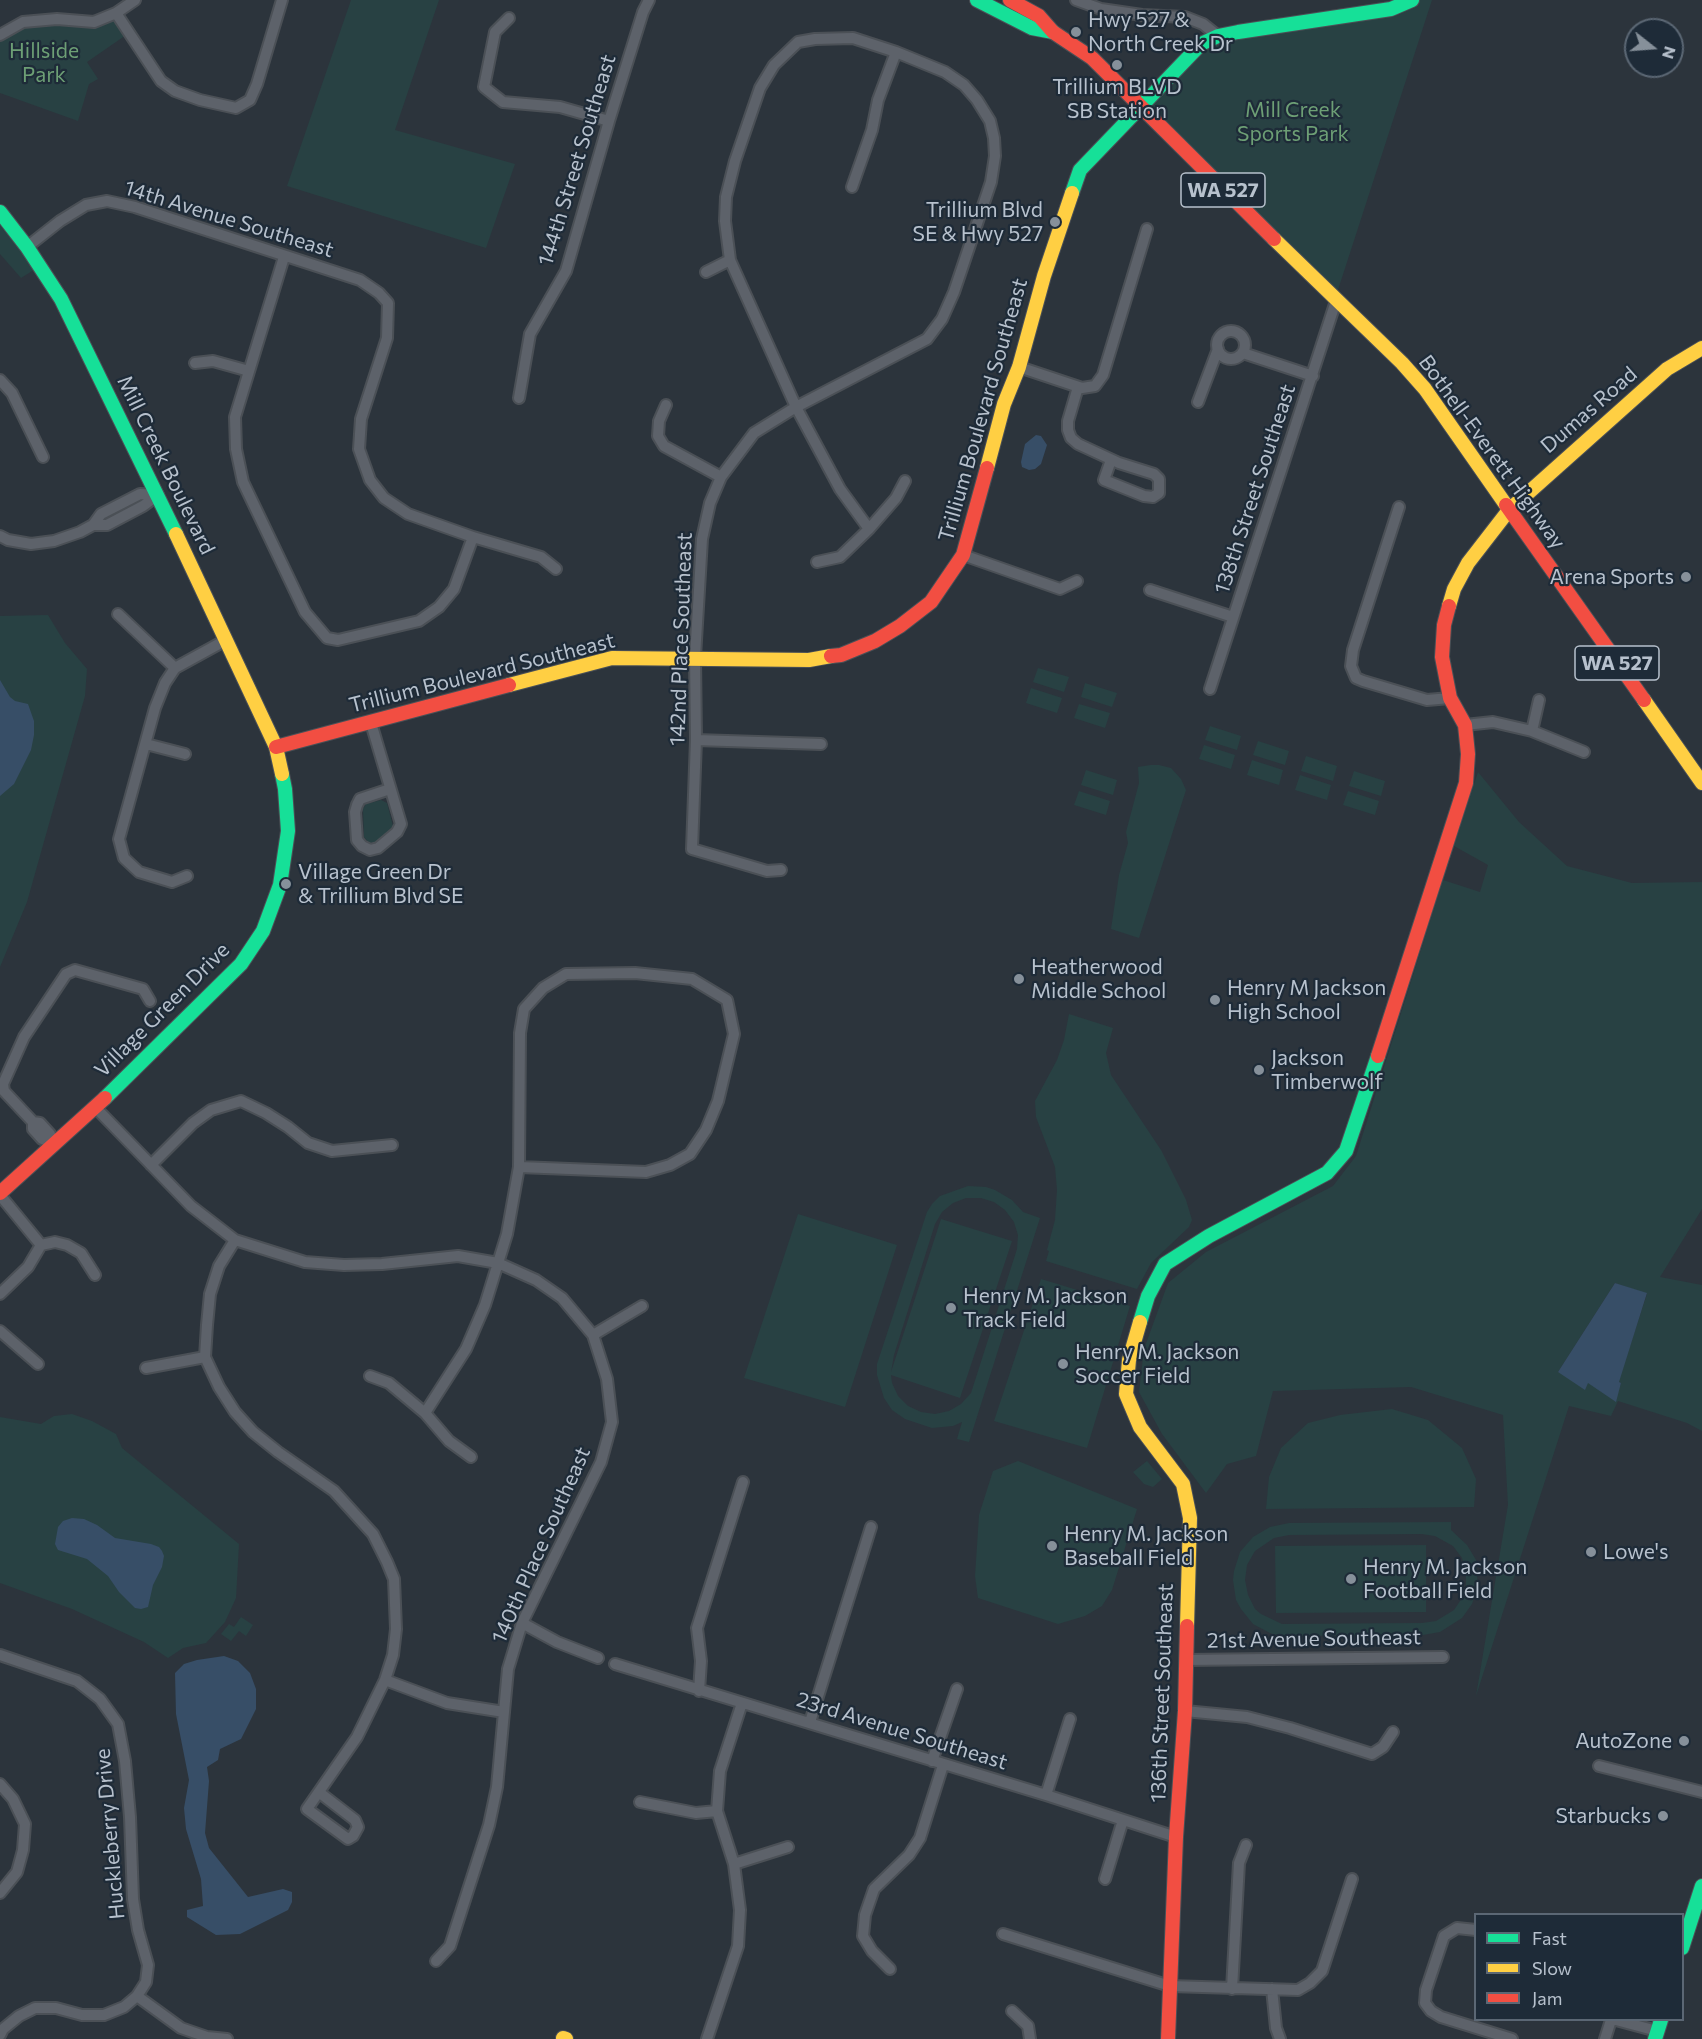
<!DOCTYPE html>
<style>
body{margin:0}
#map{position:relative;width:1702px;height:2039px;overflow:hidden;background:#2c343c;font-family:Commissioner,sans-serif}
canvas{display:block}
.legend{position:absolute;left:1474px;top:1913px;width:210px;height:108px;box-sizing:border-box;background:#1e2b38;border:2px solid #5b6774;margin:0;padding:8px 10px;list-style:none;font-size:18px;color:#b7c1cd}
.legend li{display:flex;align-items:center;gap:12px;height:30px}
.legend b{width:30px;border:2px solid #5b6774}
.north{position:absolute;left:1624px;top:18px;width:60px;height:60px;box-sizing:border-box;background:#1e2b38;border:2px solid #5b6774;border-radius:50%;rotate:107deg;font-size:16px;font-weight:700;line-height:24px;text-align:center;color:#b7c1cd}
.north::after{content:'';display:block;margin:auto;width:21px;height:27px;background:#86909a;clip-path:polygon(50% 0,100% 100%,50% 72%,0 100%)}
</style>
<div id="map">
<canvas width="1702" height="2039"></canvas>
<ul class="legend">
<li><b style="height:8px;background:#16e098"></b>Fast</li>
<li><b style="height:8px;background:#ffcf43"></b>Slow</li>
<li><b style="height:8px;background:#f24e42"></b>Jam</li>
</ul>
<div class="north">N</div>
</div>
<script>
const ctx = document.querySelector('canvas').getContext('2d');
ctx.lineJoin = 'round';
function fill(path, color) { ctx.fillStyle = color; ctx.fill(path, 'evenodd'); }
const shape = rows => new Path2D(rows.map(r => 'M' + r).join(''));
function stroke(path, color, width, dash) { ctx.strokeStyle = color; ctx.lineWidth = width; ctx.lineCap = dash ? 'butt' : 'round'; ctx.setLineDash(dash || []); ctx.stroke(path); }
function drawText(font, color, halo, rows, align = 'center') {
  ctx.font = font + ' Commissioner,sans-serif'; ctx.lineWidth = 4.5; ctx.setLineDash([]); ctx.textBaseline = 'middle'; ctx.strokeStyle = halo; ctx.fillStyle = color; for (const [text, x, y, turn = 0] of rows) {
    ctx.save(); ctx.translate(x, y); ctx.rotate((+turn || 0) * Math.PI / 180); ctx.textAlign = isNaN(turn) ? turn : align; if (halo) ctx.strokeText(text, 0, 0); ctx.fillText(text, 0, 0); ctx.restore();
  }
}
const green = shape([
 [351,0,439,0,395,130,515,164,486,248,287,186],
 [1414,0,1432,0,1336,296,1145,107,1202,46],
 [116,13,129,33,87,62,98,79,89,84,78,121,0,93,0,35,23,22,94,22],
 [0,212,40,266,21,278,0,254],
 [48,615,65,643,87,669,85,696,27,902,0,967,0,616],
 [1038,668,1069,677,1064,692,1033,682],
 [1085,683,1117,693,1112,707,1081,697],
 [1031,688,1062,698,1057,713,1026,703],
 [1079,704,1110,713,1105,728,1074,718],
 [1210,726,1241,736,1237,750,1205,740],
 [1258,741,1289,751,1285,765,1253,755],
 [1204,745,1235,755,1231,769,1199,759],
 [1306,756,1337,766,1333,781,1301,771],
 [1252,760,1283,770,1279,785,1247,775],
 [1151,765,1159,765,1171,768,1181,779,1186,790,1139,938,1111,929,1119,875,1128,843,1126,832,1139,783,1138,767],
 [1086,770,1117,780,1113,795,1081,785],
 [1354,771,1385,781,1381,796,1349,786],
 [1478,772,1519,822,1567,866,1632,883,1702,882,1702,1209,1660,1277,1702,1285,1702,1431,1687,1423,1618,1401,1611,1416,1569,1406,1476,1696,1508,1505,1503,1415,1411,1387,1273,1391,1256,1456,1227,1464,1206,1493,1162,1434,1139,1392,1144,1349,1168,1283,1206,1252,1333,1186,1356,1156,1443,880,1480,892,1488,865,1454,846],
 [1615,1283,1647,1294,1618,1382,1621,1383,1615,1401,1588,1382,1558,1372],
 [1300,775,1331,785,1327,800,1295,790],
 [1079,791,1110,801,1106,815,1074,805],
 [1348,791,1379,801,1375,815,1343,805],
 [381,800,387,803,393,826,378,842,369,843,364,837,363,809,366,804],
 [1069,1014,1113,1028,1106,1053,1111,1075,1161,1150,1186,1200,1192,1220,1189,1227,1151,1263,1137,1289,1046,1261,1049,1251,1047,1250,1055,1220,1057,1190,1055,1167,1036,1117,1035,1101,1057,1060,1064,1040],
 [968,1186,986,1187,995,1190,1012,1200,1023,1212,1040,1218,969,1442,957,1439,962,1422,953,1426,932,1428,905,1419,892,1410,884,1398,877,1375,877,1364,927,1212,932,1204,940,1196],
 [966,1198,981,1198,994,1202,1005,1210,1014,1222,1018,1235,1017,1249,971,1393,961,1404,949,1411,935,1414,921,1412,908,1406,898,1396,892,1383,891,1375,960,1398,1012,1241,941,1219,891,1372,894,1355,935,1224,942,1212,953,1203],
 [798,1214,897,1245,845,1407,744,1378],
 [1041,1279,1130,1306,1087,1448,994,1421],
 [1392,1409,1428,1420,1462,1448,1476,1479,1474,1507,1266,1509,1269,1477,1281,1448,1308,1423,1340,1415],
 [72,1414,92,1421,116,1434,122,1448,239,1544,236,1598,225,1622,206,1643,183,1648,168,1658,144,1642,72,1609,0,1583,0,1417,41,1424,54,1416],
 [1018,1461,1137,1509,1112,1590,1102,1606,1085,1616,1058,1624,978,1598,975,1576,979,1515,993,1471],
 [1147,1461,1162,1479,1153,1487,1144,1484,1133,1472],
 [1451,1522,1451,1530,1467,1545,1476,1560,1478,1587,1472,1604,1462,1618,1440,1632,1423,1635,1280,1636,1270,1633,1253,1624,1241,1609,1236,1600,1233,1580,1234,1571,1240,1552,1253,1537,1270,1527,1289,1523],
 [1422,1534,1435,1536,1453,1546,1462,1558,1466,1571,1466,1585,1462,1598,1454,1610,1436,1621,1422,1623,1282,1624,1261,1614,1255,1609,1248,1595,1245,1580,1247,1565,1255,1551,1274,1538,1289,1535],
 [1426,1545,1426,1612,1276,1613,1275,1546],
 [241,1617,253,1625,246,1636,239,1631,231,1641,221,1634,229,1624,234,1627]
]);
const water = shape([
 [1036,435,1041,436,1047,445,1041,464,1035,469,1029,470,1022,467,1021,462,1025,444],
 [0,680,10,697,15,701,28,704,34,721,34,735,31,750,14,784,0,796],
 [1615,1283,1647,1293,1619,1382,1621,1383,1616,1402,1588,1383,1585,1390,1558,1372],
 [72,1518,84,1519,97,1525,115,1538,151,1544,159,1547,162,1551,164,1556,162,1567,153,1585,148,1607,141,1609,135,1608,119,1592,108,1576,87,1559,58,1550,55,1544,58,1527,63,1521],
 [224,1656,238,1661,250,1673,256,1689,256,1709,241,1739,220,1749,218,1760,207,1767,209,1781,205,1833,209,1848,248,1897,283,1889,292,1892,292,1902,288,1910,240,1934,216,1935,187,1917,187,1910,203,1906,201,1879,186,1829,184,1808,189,1780,176,1714,175,1673,184,1664,197,1660]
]);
const street = shape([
 [1076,0,1101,9,1142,15,1185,17,1203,24,1218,36],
 [116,13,161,81,175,91,200,100,236,108,250,100,257,84,282,0],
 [509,18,495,32,484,87,503,102,560,107,609,121],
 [0,35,23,22,57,19,94,22,116,13,135,0],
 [852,187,872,130,878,100,896,52],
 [27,247,60,221,86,205,107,201,135,207,360,280,379,293,388,303,387,338,361,419,359,449,370,480,384,498,408,514,473,537,541,557,556,569],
 [284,257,235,417,236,449,243,482,305,612,327,638,338,640,419,621,439,607,454,589,473,537],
 [706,272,730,260],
 '1217 345a14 14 0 1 1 28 0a14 14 0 1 1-28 0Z',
 [1243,353,1313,376],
 [195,363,213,361,249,371],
 [1019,367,1082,388,1095,386,1103,375,1147,229],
 [0,380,12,393,43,457],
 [1078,387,1068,421,1068,430,1071,438,1078,444,1119,463,1154,474,1159,479,1159,493,1153,497,1144,496,1104,480,1111,460],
 [519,398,530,334,566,271,609,121,643,12,649,0],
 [1198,402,1218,349],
 [666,405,659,421,658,436,664,446,721,477],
 [1399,507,1353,650,1351,666,1356,678,1363,681,1427,700,1450,698],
 [93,525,107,525,143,506,158,495],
 [0,536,8,540,31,544,54,541,80,532,93,525,101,514,140,494,158,495],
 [963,555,1060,589,1077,581],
 [817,562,840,557,869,529,896,498,905,481],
 [1150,590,1233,617],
 [118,614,175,668],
 [1210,689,1336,301],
 [371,723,401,824,397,832,378,848,370,850,362,846,357,840,355,812,357,805,360,799,390,789],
 [1465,725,1493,722,1532,731,1584,752],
 [1532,731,1539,700],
 [696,740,821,744],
 [146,744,185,754],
 [781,870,767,871,692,849,696,740,695,657,702,539,710,503,721,477,754,433,796,407,730,260,725,221,726,197,735,161,760,88,774,65,798,42,815,39,853,38,896,52,945,72,964,85,977,100,990,121,994,138,995,156,991,182,954,292,942,319,927,339,796,407,840,489,869,529],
 [187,876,172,882,139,872,124,858,119,839,155,708,165,683,175,668,226,640],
 [95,1107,191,1206,235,1240,305,1262,344,1265,382,1264,458,1256,498,1263,536,1280,562,1298,593,1335],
 [33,1122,33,1129,42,1139,54,1144],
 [54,1144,50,1134,40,1123,33,1122,4,1091,3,1084,24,1037,66,974,75,970,143,989,150,1001],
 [151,1165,193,1123,211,1110,241,1101,266,1113,288,1127,308,1143,332,1151,392,1145],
 [0,1195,41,1245,28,1267,0,1294],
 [235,1240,219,1266,210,1294,207,1325,205,1357,219,1387,235,1412,253,1432,278,1452,334,1491,373,1534,387,1562,394,1579,396,1629,393,1655,385,1680,357,1737,307,1809,348,1839,353,1836,358,1827,355,1820,320,1793],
 [41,1245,55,1242,67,1245,81,1253,95,1275],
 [0,1331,38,1364],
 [146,1368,205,1357],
 [370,1376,389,1383,425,1413,449,1441,471,1457],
 [425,1413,466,1349,485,1305,507,1234,519,1167,520,1033,524,1009,543,988,566,974,635,973,692,979,727,1000,734,1034,718,1101,706,1130,690,1154,670,1165,646,1172,519,1167],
 [522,1623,557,1642,598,1658],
 [0,1655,77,1681,100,1699,118,1724,125,1761,130,1817,133,1899,138,1930,148,1965,146,1982,137,1996,124,2007,104,2015,82,2015,56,2008,35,2008,19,2016,3,2029,0,2035],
 [1186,1660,1443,1657],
 [615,1664,1046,1795,1176,1837],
 [385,1680,447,1703,504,1712],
 [699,1691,701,1661,697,1628,743,1482],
 [1185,1711,1247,1717,1290,1728,1372,1754,1383,1747,1393,1732],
 [810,1722,871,1527],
 [932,1761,957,1689],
 [1599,1766,1702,1792],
 [0,1784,13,1799,25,1824,23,1850,17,1872,0,1893],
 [1046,1795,1070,1719],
 [640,1802,696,1813,717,1811],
 [734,1864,788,1847],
 [1105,1879,1123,1820],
 [1476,1930,1457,1928,1444,1936,1426,1990,1425,2003,1431,2011,1441,2017,1512,2039],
 [1003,1934,1170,1986,1298,1990,1310,1983,1322,1971,1352,1879],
 [436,1961,450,1946,489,1825,497,1787,508,1669,522,1623,601,1462,612,1422,607,1379,593,1335,642,1306],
 [890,1969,872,1951,863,1936,865,1915,874,1889,909,1855,920,1838,943,1765],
 [1232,1989,1239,1863,1246,1845],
 [1272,1989,1276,2028,1280,2039],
 [137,1996,181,2028,207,2037,227,2039],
 [1012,2011,1028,2026,1030,2039],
 [1616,2020,1657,2031],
 [707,2039,738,1946,740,1910,734,1864,717,1811,720,1771,742,1703],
 [1605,2039,1611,2020]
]);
const fast = shape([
 [977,0,1032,28,1053,32],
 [1072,193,1080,170,1201,44,1218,36,1238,32,1391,9,1412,0],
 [0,212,27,247,61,299,176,534],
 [105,1098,241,964,263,931,280,885,288,831,285,789,282,774],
 [1140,1322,1148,1296,1165,1264,1209,1236,1327,1173,1346,1151,1378,1056],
 [1682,1948,1702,1886],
 [1655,2039,1661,2020]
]);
const slow = shape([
 [1274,239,1402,363,1425,389,1506,505],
 [987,468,1004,404,1019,367,1044,276,1072,193],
 [176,534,276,747,282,774],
 [1449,606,1454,589,1468,563,1509,510,1667,369,1702,348],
 [509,685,612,658,809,660,831,656],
 [1644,700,1702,783],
 [1140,1322,1129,1360,1126,1394,1140,1427,1183,1484,1190,1518,1187,1626],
 [563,2038,566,2039]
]);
const jam = shape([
 [1010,0,1039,16,1053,32,1092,58,1274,239],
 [1506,505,1644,700],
 [831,656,841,655,875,641,900,626,931,602,963,555,987,468],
 [276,747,509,685],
 [1378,1056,1466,783,1468,754,1465,725,1450,698,1442,657,1444,625,1449,606],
 [0,1193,105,1098],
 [1168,2039,1176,1837,1185,1711,1187,1626]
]);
const markers = [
 [1076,32,6,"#86909a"],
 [1117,65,6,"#86909a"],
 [1055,222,6,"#86909a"],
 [1686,577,6,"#86909a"],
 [286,884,6,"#86909a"],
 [1019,979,6,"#86909a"],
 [1215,1000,6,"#86909a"],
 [1259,1070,6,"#86909a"],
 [951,1308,6,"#86909a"],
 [1063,1364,6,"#86909a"],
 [1052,1546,6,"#86909a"],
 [1591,1552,6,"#86909a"],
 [1351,1579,6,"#86909a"],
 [1684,1741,6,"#86909a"],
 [1663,1816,6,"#86909a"]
];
const shields = [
 [1223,190,84],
 [1617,663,84]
];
const shieldNames = [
 ["WA 527",1223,190],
 ["WA 527",1617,663]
];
const poiNames = [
 ["Hwy 527 &",1088,20],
 ["North Creek Dr",1088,44],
 ["Trillium BLVD",1117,87,"center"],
 ["SB Station",1117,111,"center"],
 ["Trillium Blvd",1043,210,"right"],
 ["SE & Hwy 527",1043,234,"right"],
 ["Arena Sports",1674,577,"right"],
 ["Village Green Dr",298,872],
 ["& Trillium Blvd SE",298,896],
 ["Heatherwood",1031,967],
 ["Middle School",1031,991],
 ["Henry M Jackson",1227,988],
 ["High School",1227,1012],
 ["Jackson",1271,1058],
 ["Timberwolf",1271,1082],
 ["Henry M. Jackson",963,1296],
 ["Track Field",963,1320],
 ["Henry M. Jackson",1075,1352],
 ["Soccer Field",1075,1376],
 ["Henry M. Jackson",1064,1534],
 ["Baseball Field",1064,1558],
 ["Lowe's",1603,1552],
 ["Henry M. Jackson",1363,1567],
 ["Football Field",1363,1591],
 ["AutoZone",1672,1741,"right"],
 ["Starbucks",1651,1816,"right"]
];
const parkNames = [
 ["Hillside",44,51],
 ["Park",44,75],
 ["Mill Creek",1293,110],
 ["Sports Park",1293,134]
];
const streetNames = [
 ["144th Street Southeast",577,160,-73],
 ["14th Avenue Southeast",229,219,17],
 ["Trillium Boulevard Southeast",983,410,-74],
 ["Dumas Road",1589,410,-41],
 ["Bothell-Everett Highway",1492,452,54],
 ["Mill Creek Boulevard",166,465,64],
 ["138th Street Southeast",1255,489,-72],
 ["142nd Place Southeast",681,639,-88],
 ["Trillium Boulevard Southeast",482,673,-14],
 ["Village Green Drive",162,1010,-45],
 ["140th Place Southeast",541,1545,-66],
 ["21st Avenue Southeast",1314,1639,-1],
 ["136th Street Southeast",1162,1693,-88],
 ["23rd Avenue Southeast",902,1731,17],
 ["Huckleberry Drive",110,1834,-95]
];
fill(green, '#284143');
fill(water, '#374e67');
stroke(street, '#4b5056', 14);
stroke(fast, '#4b5056', 16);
stroke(slow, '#4b5056', 16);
stroke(jam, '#4b5056', 16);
stroke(street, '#5d626a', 10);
stroke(fast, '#16e098', 14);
stroke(slow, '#ffcf43', 14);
stroke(jam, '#f24e42', 14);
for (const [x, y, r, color] of markers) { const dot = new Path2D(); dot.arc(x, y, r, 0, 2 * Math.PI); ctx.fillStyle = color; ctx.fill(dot); stroke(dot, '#1e2b38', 2); }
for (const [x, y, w] of shields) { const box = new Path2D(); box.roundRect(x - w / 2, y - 17, w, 34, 4.5); ctx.fillStyle = '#1e2b38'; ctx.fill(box); stroke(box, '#b7c1cd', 1.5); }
drawText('bold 20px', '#b7c1cd', null, shieldNames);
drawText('21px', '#b7c1cd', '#1e2b38', poiNames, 'left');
drawText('21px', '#6d9f75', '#1e2b38', parkNames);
drawText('21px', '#b7c1cd', '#1e2b38', streetNames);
</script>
